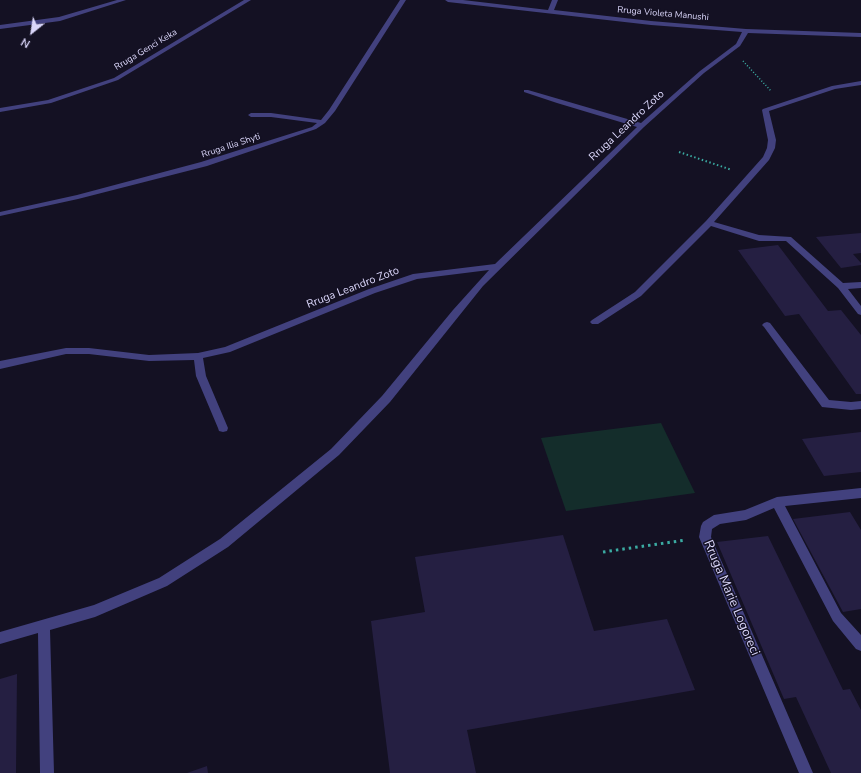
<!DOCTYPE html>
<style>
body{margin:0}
#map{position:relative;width:861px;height:773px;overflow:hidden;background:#141123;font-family:"Nunito Sans",sans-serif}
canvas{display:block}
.north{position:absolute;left:12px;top:12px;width:40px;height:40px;-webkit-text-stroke:3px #141123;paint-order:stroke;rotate:210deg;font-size:11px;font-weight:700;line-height:16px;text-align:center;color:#dbd7fb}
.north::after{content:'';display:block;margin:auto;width:14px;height:18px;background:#dbd7fb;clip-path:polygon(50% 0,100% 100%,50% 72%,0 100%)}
</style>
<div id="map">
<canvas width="861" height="773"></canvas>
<div class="north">N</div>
</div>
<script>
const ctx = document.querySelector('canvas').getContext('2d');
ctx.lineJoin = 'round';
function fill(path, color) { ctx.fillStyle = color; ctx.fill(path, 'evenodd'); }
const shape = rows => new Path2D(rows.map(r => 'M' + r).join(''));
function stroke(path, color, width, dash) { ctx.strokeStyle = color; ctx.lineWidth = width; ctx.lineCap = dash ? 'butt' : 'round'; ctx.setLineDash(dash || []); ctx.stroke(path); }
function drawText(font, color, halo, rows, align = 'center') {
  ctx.font = font + ' "Nunito Sans",sans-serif'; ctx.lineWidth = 3; ctx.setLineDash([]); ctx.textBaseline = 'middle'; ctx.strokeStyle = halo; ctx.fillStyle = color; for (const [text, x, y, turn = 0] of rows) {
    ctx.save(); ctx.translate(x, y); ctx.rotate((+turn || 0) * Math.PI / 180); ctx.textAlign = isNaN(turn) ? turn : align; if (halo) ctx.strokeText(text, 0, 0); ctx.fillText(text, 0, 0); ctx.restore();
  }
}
const green = shape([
 [661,423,695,493,566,511,541,438]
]);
const building = shape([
 [861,233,861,253,853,254,861,263,861,265,841,268,816,237],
 [778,245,828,311,841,310,861,335,861,394,856,394,799,314,785,316,738,250],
 [861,432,861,472,824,476,802,439],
 [850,512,861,530,861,609,843,612,793,519],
 [563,535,594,631,667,619,695,690,467,730,476,773,390,773,371,621,425,612,415,557],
 [768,536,843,690,850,689,861,710,861,773,831,773,796,697,784,699,717,542],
 [17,674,16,773,0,773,0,679],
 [207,766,208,773,187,773]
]);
const pathFar2 = shape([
 [743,61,771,91]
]);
const pathFar1 = shape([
 [679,152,732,170]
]);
const path = shape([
 [603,552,686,540]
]);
const minor = shape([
 [117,0,126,0,60,21,0,29,0,25,59,17,117,0],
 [244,0,251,0,118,80,51,103,0,112,0,108,48,100,114,78,244,0],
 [400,0,406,0,335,111,325,123,316,129,207,166,78,199,0,216,0,212,77,195,201,162,312,127,317,123,271,117,251,117,248,115,251,113,271,113,321,120,329,110,400,0],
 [445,0,463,0,548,10,552,0,558,0,554,10,651,21,746,29,861,33,861,37,748,33,740,46,704,73,644,127,483,286,390,402,339,455,228,547,167,586,95,617,50,630,54,773,40,773,38,633,0,644,0,632,94,605,159,578,220,539,331,449,382,396,453,310,489,270,417,279,375,293,230,352,203,358,206,376,228,428,227,431,223,432,219,431,218,428,196,376,194,360,149,361,89,354,66,354,0,369,0,361,66,348,89,348,149,355,198,353,225,347,369,289,413,274,495,264,637,127,557,103,524,92,524,90,528,90,641,123,700,71,736,44,742,32,651,25,448,2,445,0],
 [861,81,861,85,835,89,769,111,776,140,775,148,769,160,714,222,759,235,791,237,843,283,861,282,861,288,848,289,861,306,861,315,858,314,838,288,786,241,759,241,711,226,641,296,598,324,592,324,590,322,592,320,635,292,706,221,763,157,767,148,768,140,762,110,763,109,832,86,861,81],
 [767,322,770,323,829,400,851,402,861,401,861,409,851,410,822,407,764,327,762,325,764,323,767,322],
 [861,488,861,498,785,506,841,613,861,635,861,651,856,649,833,621,774,508,746,520,720,524,712,529,711,537,813,773,799,773,699,537,701,526,703,522,714,515,745,510,777,497,861,488]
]);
const farStreetnames = [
 ["Rruga Violeta Manushi",663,14,5],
 ["Rruga Genci Keka",146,50,-31],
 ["Rruga Ilia Shyti",231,146,-18]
];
const streetNames = [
 ["Rruga Leandro Zoto",627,126,-43],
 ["Rruga Leandro Zoto",353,288,-21]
];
const nearStreetnames = [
 ["Rruga Marie Logoreci",731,598,67]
];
fill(green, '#142d2b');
fill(building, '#251f42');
stroke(pathFar2, '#3baba2', 1.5, [1, 2]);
stroke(pathFar1, '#3baba2', 2, [1.5, 2.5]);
stroke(path, '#3baba2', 3, [2.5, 4]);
fill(minor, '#42417e');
drawText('9px', '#dbd7fb', '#141123', farStreetnames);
drawText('11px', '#dbd7fb', '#141123', streetNames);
drawText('13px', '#dbd7fb', '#141123', nearStreetnames);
</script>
